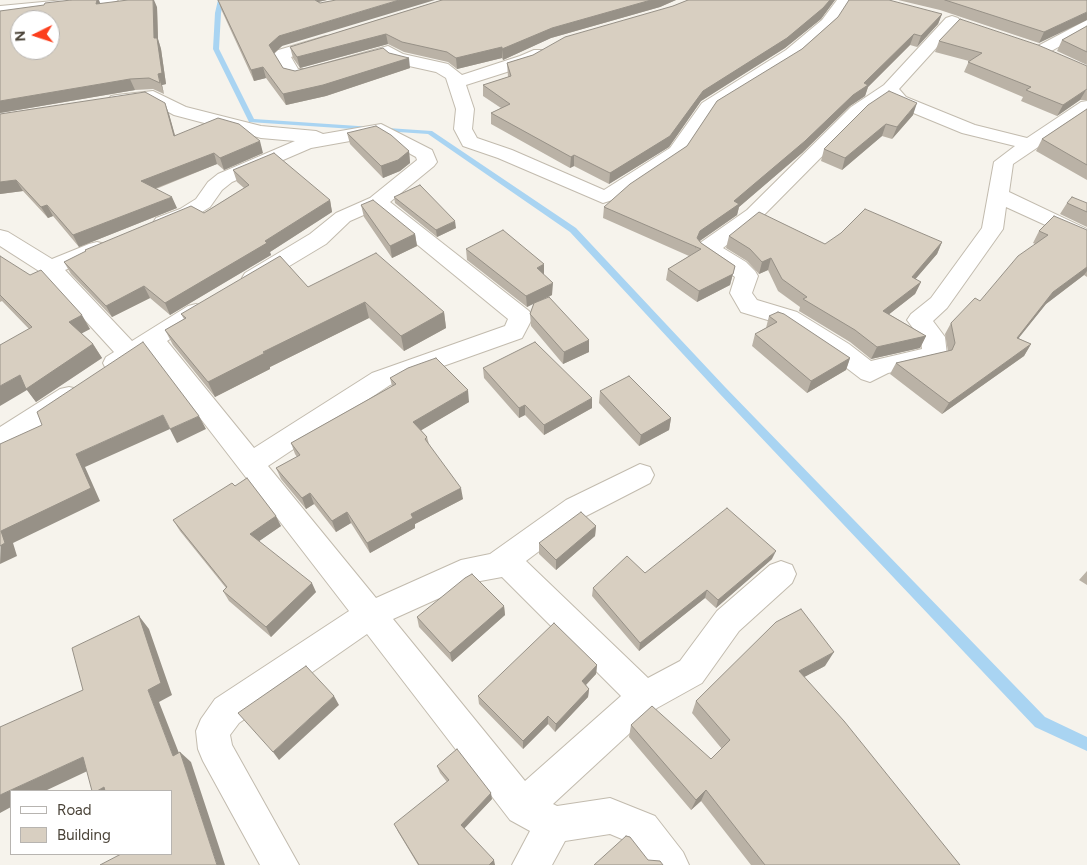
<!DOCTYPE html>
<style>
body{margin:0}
#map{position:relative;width:1087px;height:865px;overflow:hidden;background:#f6f3ec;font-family:Figtree,sans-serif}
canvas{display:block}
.legend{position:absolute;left:10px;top:790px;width:162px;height:65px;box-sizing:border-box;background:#fff;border:1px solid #b7b4b0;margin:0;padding:6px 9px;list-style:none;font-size:15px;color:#4b4439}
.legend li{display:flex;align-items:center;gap:10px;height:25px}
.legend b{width:25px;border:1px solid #b7b4b0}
.north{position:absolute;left:10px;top:10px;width:50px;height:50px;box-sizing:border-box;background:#fff;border:1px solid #b7b4b0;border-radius:50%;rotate:266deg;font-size:14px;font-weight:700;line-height:20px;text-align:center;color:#4b4439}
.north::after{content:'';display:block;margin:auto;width:18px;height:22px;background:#fc3f1d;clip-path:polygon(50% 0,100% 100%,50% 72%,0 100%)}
</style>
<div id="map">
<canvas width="1087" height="865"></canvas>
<ul class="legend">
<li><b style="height:6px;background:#fff"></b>Road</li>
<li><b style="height:14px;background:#d8cfc1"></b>Building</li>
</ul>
<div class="north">N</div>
</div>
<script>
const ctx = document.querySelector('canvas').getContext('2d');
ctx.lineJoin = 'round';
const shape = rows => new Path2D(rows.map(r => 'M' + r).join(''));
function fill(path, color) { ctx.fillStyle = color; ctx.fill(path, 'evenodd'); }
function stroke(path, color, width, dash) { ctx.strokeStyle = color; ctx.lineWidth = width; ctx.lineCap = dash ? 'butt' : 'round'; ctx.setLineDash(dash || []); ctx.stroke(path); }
const stream = shape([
 [218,0,224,0,221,13,219,49,254,119,432,131,576,228,725,387,1045,717,1087,737,1087,751,1035,727,719,393,570,232,428,134,249,122,213,49,215,13,218,0]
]);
const minor = shape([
 [64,0,118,0,110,5,0,16,0,6,64,0],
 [837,0,853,0,834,26,798,58,714,111,684,156,622,197,603,203,498,158,463,146,454,129,456,109,446,78,436,72,391,62,385,57,307,79,293,79,287,78,273,55,275,51,326,36,332,38,334,41,332,44,291,57,298,69,306,69,388,46,403,54,448,64,462,75,520,56,534,50,546,50,548,53,546,56,532,64,466,85,474,109,472,129,477,138,512,150,604,190,670,148,702,103,786,50,822,20,837,0],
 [952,16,958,18,960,21,958,24,899,89,906,97,975,125,1027,138,1081,102,1087,101,1087,114,1013,164,1009,192,1087,229,1087,244,1006,207,1003,229,947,308,933,321,945,337,947,355,944,361,888,373,870,382,861,379,831,356,781,324,741,312,730,293,735,277,700,253,697,248,700,243,747,210,851,107,884,85,946,18,952,16],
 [888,98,894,105,962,133,1015,146,994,162,982,228,931,298,911,314,907,320,921,339,922,349,871,361,849,344,797,312,757,300,752,293,758,276,755,271,746,262,723,248,761,218,863,115,888,98],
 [1087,20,1087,31,1046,54,1034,54,1032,51,1034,48,1087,20],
 [153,91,186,107,261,126,316,131,323,134,381,124,432,150,437,162,434,166,390,202,529,311,533,317,522,338,390,385,268,466,376,598,461,560,490,554,566,500,640,464,650,467,654,475,650,483,586,516,526,561,648,678,680,661,717,611,770,565,781,561,792,565,796,574,792,583,739,631,702,683,657,708,553,804,557,806,610,798,655,816,683,852,689,865,647,865,629,842,610,834,565,841,552,865,512,865,530,831,510,820,367,634,239,723,230,735,232,745,299,865,260,865,203,761,198,749,196,731,201,719,215,699,349,611,150,353,124,369,115,372,106,369,103,363,106,357,114,352,42,273,0,246,0,230,8,232,52,259,89,244,97,242,105,244,108,249,105,254,65,270,132,341,188,306,196,304,204,306,208,312,204,318,167,341,254,448,372,373,505,326,508,319,375,210,350,221,326,244,261,283,253,285,245,283,242,278,245,273,310,234,336,213,370,198,417,160,416,157,378,136,311,148,232,182,222,190,210,207,194,217,170,228,163,229,156,228,153,223,156,218,180,209,196,199,208,182,218,174,295,141,261,138,174,115,150,102,117,105,111,104,108,100,111,96,117,95,153,91],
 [502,577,621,696,525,781,393,619,475,582,502,577],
 [69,387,78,389,82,396,78,403,9,447,0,450,0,427,60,389,69,387]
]);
const wall = shape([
 [218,0,327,0,318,2,282,46,274,54,283,68,295,71,410,68,326,96,286,105,266,78,254,81,221,9],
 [442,0,676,0,660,7,551,38,503,60,502,58,457,69,448,62,404,52,388,44,300,68,293,58,290,47],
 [688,0,835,0,821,19,785,48,701,101,669,147,609,184,574,166,570,168,491,124,491,113,501,108,483,96,483,85,508,77,507,63,533,55,673,6],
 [898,0,1087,0,1039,43,940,10],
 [101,3,157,7,158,39,161,49,166,84,162,85,164,94,153,89,135,90,0,113,0,11],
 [942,14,938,24,917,47,910,45,868,87,865,96,850,106,802,153,739,207,737,215,700,241,701,243,735,266,730,285,697,302,666,280,668,269,689,256,603,218,604,207,687,146,802,49,838,17],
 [1087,26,1087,65,1057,51,1062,40],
 [939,41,1087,66,1087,100,1080,100,1057,116,1021,101,1023,97,964,72,969,61,935,52],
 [868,105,913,115,892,139,882,136,842,170,821,161,824,149],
 [1087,109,1087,180,1036,151,1042,139],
 [0,114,169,114,175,135,263,153,224,170,217,164,156,189,177,208,79,247,53,216,48,218,23,191,0,194],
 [347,133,409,151,410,163,400,171,383,178,350,144],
 [233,170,330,200,332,212,270,252,271,255,170,315,150,298,112,317,71,274,64,262,204,213,244,188,237,182],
 [394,197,456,228,437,237,395,203],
 [1067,203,1087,203,1087,227,1060,214],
 [361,205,415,234,417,246,392,258,364,217],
 [1087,230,1087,277,1084,275,1046,304,1018,338,1031,344,1024,356,942,414,890,374,896,363,948,351,945,334,951,323,980,301,1035,244,1033,243,1039,231],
 [729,236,825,244,942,242,937,254,915,279,921,282,915,294,889,314,926,336,920,348,871,359,850,342,799,311,800,307,778,291,768,270,759,274,747,261,726,248],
 [466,249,544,275,552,295,537,302,589,340,589,352,563,364,531,326,530,314,534,303,527,307,467,260],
 [0,256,90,329,81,333,93,344,102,358,36,402,27,390,29,329,2,301,0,302],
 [308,287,444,312,446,328,404,351,369,318,270,367,270,369,215,397,173,345,165,330,184,319,181,314],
 [769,316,850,358,846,370,807,393,752,346,755,334,766,328],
 [483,368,592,408,544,435,525,415,519,418,484,378],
 [390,378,469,402,421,430,427,437,429,444,463,499,415,524,415,528,370,553,351,523,336,532,314,504,306,509,281,479,276,468,297,457,295,454,291,443,392,386],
 [600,391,671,418,669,430,639,446,599,403],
 [235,486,281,526,259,541,316,592,271,637,229,601,223,591,226,588,180,531,173,520],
 [596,526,595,536,556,570,539,554,539,543],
 [772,559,716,608,705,598,639,651,592,596,593,588,645,573],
 [1087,571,1087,585,1079,580],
 [504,606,505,615,452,662,419,627,417,617],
 [597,665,596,674,586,685,589,689,588,697,555,732,548,724,523,749,479,704,478,696],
 [825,666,804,677,960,865,751,865,701,801,691,810,629,737,631,725,711,759,722,749,692,713,696,701],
 [437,766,492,799,464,828,495,865,418,865,397,830,447,782,440,773]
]);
const shadedWall = shape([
 [97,0,99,0,102,8,96,4],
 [153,0,154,0,157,7,158,39,161,49,166,84,162,85,164,94,158,74,154,38],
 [312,0,327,0,318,2],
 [399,0,435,0,282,46,271,56,269,45,279,36],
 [651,0,676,0,660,7,551,38,503,60,502,49,552,28],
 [830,0,835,0,821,19,785,48,701,101,669,147,609,184,610,173,703,91],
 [1087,12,1087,20,1039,43,1044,32],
 [942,14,938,24,917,47,921,36],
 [386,34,388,44,300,68,297,57],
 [914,34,910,45,868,87,865,96,850,106,802,153,739,207,737,215,698,242,695,249,697,238,700,231,734,201,864,83],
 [502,47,502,58,457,69,456,58],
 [409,58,410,68,326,96,286,105,283,94],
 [263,67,266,78,254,81,251,70],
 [130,79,135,90,0,113,0,101],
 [1086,90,1080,100,1057,116,1063,105],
 [165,103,169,114,178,147,174,136],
 [917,103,913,115,892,139,897,127],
 [886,124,882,136,842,170,845,158],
 [260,141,263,153,224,170,220,158],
 [409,151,410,163,400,171,383,178,381,166],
 [214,153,217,164,146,192,141,181],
 [574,155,574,166,570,168,571,157],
 [16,180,23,191,0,194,0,182],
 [172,197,177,208,79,247,73,235],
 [330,200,332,212,270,252,271,255,170,315,165,303,265,241],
 [47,205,53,216,48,218,41,207],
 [455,221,456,228,437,237,436,230],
 [415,234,417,246,392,258,390,246],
 [942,242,937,254,907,289,912,277],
 [771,258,768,270,759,274,762,262],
 [544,264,544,275,537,268],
 [735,266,730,285,697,302,699,291],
 [1087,267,1087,271,1084,275,1046,304,1010,349,1017,338,1053,292],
 [921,282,915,294,878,323,883,311],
 [553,283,552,295,527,307,526,296],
 [144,286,150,298,112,317,106,306],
 [365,302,369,318,270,367,270,369,215,397,208,382,263,352],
 [444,312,446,328,404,351,401,336],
 [82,315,90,329,77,336,69,322],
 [926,336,920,348,871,359,877,347],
 [589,340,589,352,563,364,564,352],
 [93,344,102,358,36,402,27,390,0,406,0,386,20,375],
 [1031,344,1024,356,942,414,949,403],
 [850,358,846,370,807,393,811,381],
 [468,390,469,402,415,434,413,422],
 [592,398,592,408,544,435,544,425],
 [525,405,525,415,519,418,519,408],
 [163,415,170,429,85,467,100,501,13,543,17,556,0,564,1,531,76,454],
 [199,416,206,429,177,443,170,429],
 [671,418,669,430,639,446,641,435],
 [461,488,463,499,415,524,415,528,370,553,367,543,411,514],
 [310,493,314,504,306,509,302,498],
 [347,512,351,523,336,532,332,521],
 [276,516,281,526,255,544,250,534],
 [596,526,595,536,556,570,556,560],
 [776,551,772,559,716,608,718,600],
 [312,583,316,592,271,637,266,627],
 [707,590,705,598,639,651,640,643],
 [504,606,505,615,452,662,450,653],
 [139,616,149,629,172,695,159,702,184,766,173,756,148,690],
 [834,652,825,666,791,684,799,671],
 [597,665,596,674,581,690,582,681],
 [589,689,588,697,555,732,556,724],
 [334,696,339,705,279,760,273,752],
 [548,716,548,724,523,749,523,741],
 [180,752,191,762,225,865,217,865],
 [83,757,96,767,45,791,11,791,11,807,0,813,0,795],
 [104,787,110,791,97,791],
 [706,790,701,801,691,810,696,800],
 [491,793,492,799,463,830,461,825],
 [494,860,495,865,489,865]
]);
const building = shape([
 [71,0,97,0,96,4,128,0,153,0,154,38,157,38,162,73,158,74,160,83,149,78,130,79,0,101,0,11,44,5,45,3,71,0],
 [20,20,50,20,50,50,20,50,20,20],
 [218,0,315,0,320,3,336,0,399,0,279,36,269,45,283,68,295,71,383,48,389,53,409,58,323,85,283,94,263,67,251,70,218,0],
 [442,0,651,0,552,28,502,49,502,47,456,58,447,52,402,42,386,34,297,57,290,47,442,0],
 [688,0,830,0,823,8,787,38,703,91,670,136,610,173,574,155,571,157,491,113,510,104,483,85,511,76,507,63,533,55,565,37,673,6,688,0],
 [849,0,889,0,942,14,921,36,914,34,864,83,868,85,853,95,805,141,734,201,739,204,700,231,697,238,701,243,735,266,733,274,699,291,668,269,701,249,604,207,630,184,687,146,717,101,802,49,838,17,849,0],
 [945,0,1087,0,1087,12,1044,32,945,0],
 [960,19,1038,45,1087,66,1087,89,1063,105,1026,90,1031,87,968,62,982,53,939,41,960,19],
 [1087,26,1087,52,1062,40,1087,26],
 [889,91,917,103,897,127,886,124,845,158,824,149,868,105,889,91],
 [145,92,165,103,174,136,218,118,239,124,260,141,220,158,214,153,141,181,172,197,73,235,47,205,41,207,16,180,0,182,0,114,145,92],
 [1087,109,1087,165,1042,139,1087,109],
 [376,126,391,135,409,151,398,160,381,166,347,133,376,126],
 [274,153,330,200,265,241,267,243,165,303,144,286,106,306,64,262,86,251,85,250,191,206,204,213,249,185,233,170,274,153],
 [420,185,455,221,436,230,394,197,420,185],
 [1072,197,1087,203,1087,212,1067,203,1072,197],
 [373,200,415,234,390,246,361,205,373,200],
 [865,209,942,242,912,277,921,282,883,311,926,336,877,347,855,330,803,299,807,297,782,279,771,258,762,262,750,249,729,236,759,212,825,244,841,233,865,209],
 [1054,216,1087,230,1087,267,1053,292,1017,338,1031,344,949,403,896,363,952,350,955,343,951,323,975,298,980,301,1018,256,1048,235,1039,231,1054,216],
 [503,230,544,264,537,268,553,283,526,296,466,249,503,230],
 [376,253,444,312,401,336,365,302,263,352,265,353,208,382,165,330,186,318,181,314,280,256,308,287,376,253],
 [0,256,30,275,41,270,82,315,69,322,93,344,26,389,20,375,0,386,0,345,32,327,0,295,0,256],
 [549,297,589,340,564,352,530,314,534,303,549,297],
 [778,312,784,314,850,358,811,381,755,334,777,322,769,316,778,312],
 [143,342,199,416,170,429,163,415,76,454,91,488,1,531,5,543,0,546,0,444,42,425,37,412,143,342],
 [535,342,592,398,544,425,525,405,519,408,483,368,535,342],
 [436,358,468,390,413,422,427,437,425,439,461,488,411,514,413,518,367,543,347,512,332,521,310,493,302,498,276,468,300,455,291,443,396,384,390,378,408,368,436,358],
 [629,376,671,418,641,435,600,391,629,376],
 [247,478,276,516,250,534,312,583,266,627,223,591,227,587,173,520,232,483,235,486,247,478],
 [727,508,776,551,718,600,707,590,640,643,593,588,627,556,645,573,727,508],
 [581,512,596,526,556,560,539,543,581,512],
 [472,574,504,606,450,653,417,617,465,578,472,574],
 [801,609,834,652,799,671,844,721,960,865,765,865,706,790,696,800,631,725,652,706,711,759,730,740,696,701,776,622,801,609],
 [139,616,161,683,148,690,173,756,180,752,217,865,100,865,121,854,171,854,171,791,105,791,104,787,97,791,92,791,83,757,0,795,0,727,83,690,72,648,139,616],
 [554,623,597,665,582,681,589,689,556,724,548,716,523,741,478,696,554,623],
 [306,666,334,696,273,752,238,713,306,666],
 [457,749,491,793,461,825,494,860,489,865,419,865,394,824,449,780,437,766,457,749],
 [626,836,630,837,648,860,660,861,663,865,594,865,626,836]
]);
fill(stream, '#a9d4f2');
stroke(minor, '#c2bbae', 2);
fill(minor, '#fff');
fill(wall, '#bab2a6');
fill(shadedWall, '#979187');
fill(building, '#d8cfc1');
stroke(building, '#979187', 1);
</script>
